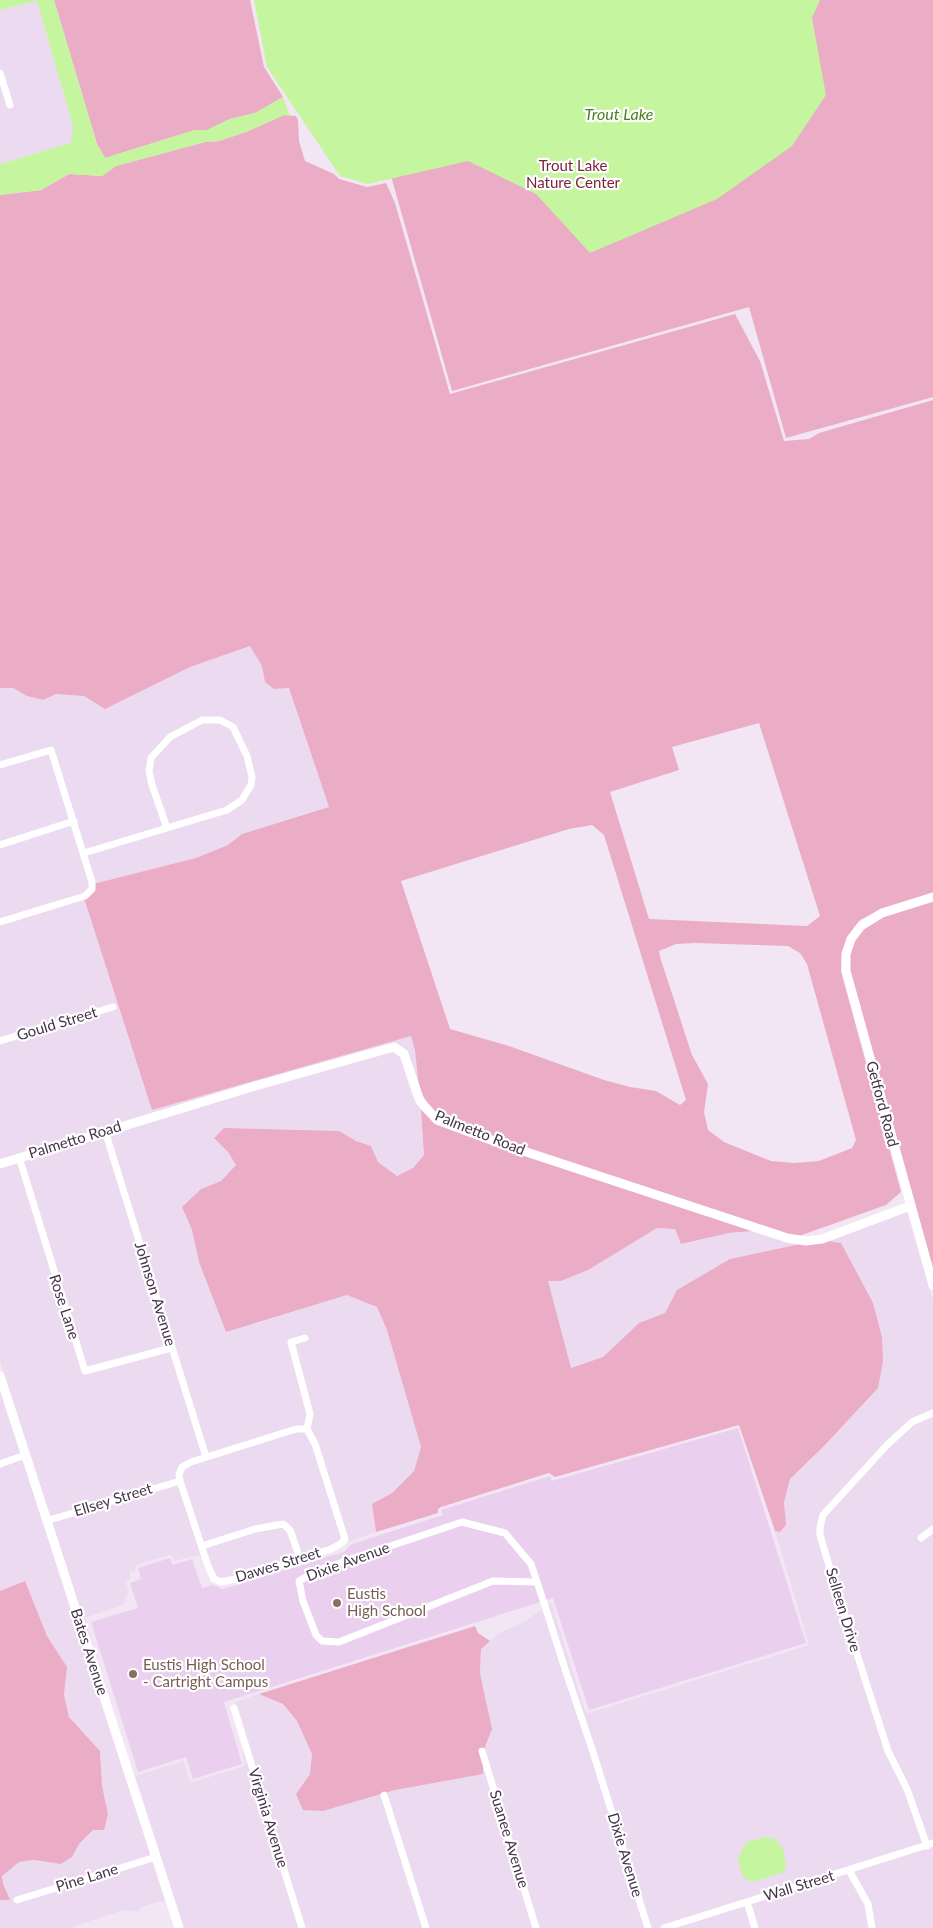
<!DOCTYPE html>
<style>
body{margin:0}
canvas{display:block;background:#f2e6f4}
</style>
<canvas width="933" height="1928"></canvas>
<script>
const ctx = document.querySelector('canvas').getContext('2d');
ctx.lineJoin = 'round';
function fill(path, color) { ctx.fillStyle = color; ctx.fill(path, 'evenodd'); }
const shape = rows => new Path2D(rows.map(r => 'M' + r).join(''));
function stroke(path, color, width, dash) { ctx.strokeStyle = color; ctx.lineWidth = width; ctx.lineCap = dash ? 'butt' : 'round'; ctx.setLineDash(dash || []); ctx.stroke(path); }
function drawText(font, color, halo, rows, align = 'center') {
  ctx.font = font + ' Lato,sans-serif'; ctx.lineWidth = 4.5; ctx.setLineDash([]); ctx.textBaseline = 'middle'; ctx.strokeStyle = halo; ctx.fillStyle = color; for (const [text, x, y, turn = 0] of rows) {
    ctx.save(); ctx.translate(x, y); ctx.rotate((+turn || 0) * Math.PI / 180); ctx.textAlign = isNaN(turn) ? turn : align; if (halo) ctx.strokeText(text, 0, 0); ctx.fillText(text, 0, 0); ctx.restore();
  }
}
const residential = shape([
 [37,1,73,126,72,143,0,164,0,10],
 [250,646,262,666,265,682,274,689,289,688,329,807,242,834,228,845,196,858,93,884,152,1110,411,1036,415,1050,419,1089,407,1051,401,1045,393,1043,254,1082,0,1159,0,688,13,688,27,696,43,700,56,694,84,696,105,709,190,667],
 [393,1051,400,1056,411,1093,421,1110,424,1155,413,1168,397,1176,378,1162,371,1146,356,1141,339,1131,224,1128,214,1138,228,1152,236,1165,221,1181,201,1189,182,1207,192,1230,199,1262,254,1324,347,1295,377,1306,387,1330,421,1447,414,1471,392,1493,372,1504,376,1532,223,1585,217,1582,207,1553,175,1561,173,1556,169,1555,136,1565,135,1571,130,1572,130,1579,126,1583,129,1591,123,1605,85,1618,101,1675,0,1361,0,1168,256,1090],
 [907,1212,933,1301,933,1928,184,1928,130,1760,135,1774,138,1775,184,1761,189,1780,193,1782,244,1766,245,1763,242,1751,248,1748,235,1702,259,1694,283,1704,297,1721,312,1754,310,1774,296,1794,323,1811,395,1790,483,1752,487,1702,480,1673,481,1649,499,1633,526,1621,551,1602,585,1711,589,1713,809,1645,775,1531,780,1532,786,1525,784,1502,790,1479,824,1446,878,1388,828,1241],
 [657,1228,675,1229,682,1244,729,1233,753,1231,799,1244,730,1259,677,1290,665,1313,639,1323,603,1357,571,1368,547,1281,561,1281,587,1270],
 [0,1390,165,1900,141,1907,138,1912,124,1910,69,1928,0,1928,0,1900,10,1900,2,1876,18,1862,33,1860,47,1863,72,1857,79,1844,93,1830,104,1830,108,1814,102,1786,100,1751,69,1717,64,1695,67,1667,47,1636,25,1582,0,1591]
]);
const education = shape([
 [738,1428,806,1643,589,1710,553,1598,224,1702,242,1764,193,1779,186,1757,138,1772,91,1622,138,1608,130,1583,141,1579,138,1568,170,1558,173,1565,192,1559,202,1588,213,1585,223,1589,344,1552,352,1544,443,1515,441,1510,550,1476,552,1481]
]);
const green = shape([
 [54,0,250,0,264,67,283,97,255,113,230,119,207,130,195,130,105,158,97,144],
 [341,0,933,0,933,397,786,438,749,307,452,391],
 [284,115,296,116,298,120,299,141,305,161,334,174,339,179,367,187,386,183,395,203,450,394,735,314,760,361,784,441,809,439,819,433,933,400,933,893,881,909,860,920,847,938,842,953,841,971,901,1192,886,1205,799,1236,789,1234,501,1139,440,1116,431,1109,419,1089,415,1050,411,1036,152,1110,84,898,93,884,196,858,228,845,242,834,329,807,289,688,274,689,265,682,262,666,250,646,190,667,105,709,84,696,56,694,43,700,27,696,13,688,0,688,0,195,41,190,69,174,102,176,116,166,205,142,219,141,246,132],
 [759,723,820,916,807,926,649,919,610,792,679,770,672,747],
 [592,825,604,835,686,1100,680,1105,656,1091,630,1087,604,1080,509,1046,450,1029,401,881,569,829],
 [696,943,788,946,800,953,807,964,856,1140,852,1148,819,1161,794,1163,771,1161,724,1142,708,1130,704,1112,708,1084,692,1055,660,957,659,951,676,944],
 [933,901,933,1268,850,970,850,955,855,940,864,928,883,917],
 [421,1110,435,1123,753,1231,729,1233,681,1244,675,1229,657,1228,588,1270,561,1281,548,1281,571,1368,603,1357,639,1323,665,1313,677,1290,730,1259,800,1244,828,1241,841,1243,873,1303,882,1337,883,1361,878,1388,824,1446,790,1479,784,1502,786,1525,780,1532,775,1531,739,1425,555,1477,549,1473,441,1507,438,1509,438,1513,376,1532,372,1504,392,1493,414,1471,421,1447,387,1330,377,1307,347,1295,226,1332,199,1262,192,1230,182,1207,201,1189,221,1181,236,1165,228,1152,214,1138,224,1128,339,1131,356,1141,371,1146,378,1162,397,1176,413,1168,424,1155],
 [25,1581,47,1636,67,1667,64,1695,69,1717,100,1751,102,1786,108,1814,104,1830,93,1830,79,1844,72,1857,61,1864,33,1860,19,1862,2,1876,3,1883,10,1900,0,1900,0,1591],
 [475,1626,478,1633,490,1641,481,1649,480,1673,492,1729,483,1752,483,1774,395,1790,323,1811,303,1810,296,1794,310,1774,312,1754,297,1721,283,1704,259,1694]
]);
const water = shape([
 [0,0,54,0,97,144,105,158,195,130,207,130,230,119,255,113,283,97,290,116,284,115,246,132,219,141,205,142,116,166,102,176,69,174,41,190,0,195,0,164,71,143,73,126,37,1,0,10],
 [254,0,820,0,812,18,826,95,792,146,717,199,590,253,536,194,468,161,368,184,340,176,267,67],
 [766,1837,775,1839,783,1849,786,1863,784,1872,757,1881,748,1881,743,1876,738,1860,741,1852,747,1842]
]);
const minor = shape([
 [0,73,10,105],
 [202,720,220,720,233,727,247,756,252,777,251,785,242,800,227,810,167,828,152,785,149,771,151,758,170,737,202,720],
 [0,765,51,750,92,882,92,889,85,896,0,922],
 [0,845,74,821],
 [84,853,167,828],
 [0,1041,113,1007],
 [105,1131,206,1457],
 [19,1157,85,1371,171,1348],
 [305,1338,291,1342,310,1414,307,1429,315,1444,345,1539,342,1543,331,1549,240,1578,221,1582,214,1579,208,1566,180,1481,179,1475,182,1467,191,1462,296,1429,307,1429],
 [0,1464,25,1455],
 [46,1521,180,1481],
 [921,1538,933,1529],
 [202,1546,255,1529,283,1524,290,1530,300,1559],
 [537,1582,493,1581,339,1642,322,1641,316,1635,303,1601,299,1581,316,1571,462,1522,505,1533,531,1564,545,1606,565,1669,593,1752,648,1928],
 [234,1708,302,1928],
 [482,1751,536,1928],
 [384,1795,426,1928],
 [927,1846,907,1789,888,1751,833,1579,820,1535,820,1527,823,1515,887,1445,912,1422,933,1413],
 [849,1870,868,1904,872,1928],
 [17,1900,156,1857],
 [747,1902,755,1928],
 [664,1928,933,1843]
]);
const tertiary = shape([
 [933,897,882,913,861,926,851,939,846,954,846,971,933,1285],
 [0,1164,255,1086,394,1047,404,1054,420,1101,437,1120,499,1143,787,1238,806,1241,822,1239,910,1206],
 [0,1376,179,1928]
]);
const markers = [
 [337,1603,5,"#8d6e63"],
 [133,1674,5,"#8d6e63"]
];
const parkNames = [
 ["Trout Lake",573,166],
 ["Nature Center",573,183]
];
const streetNames = [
 ["Gould Street",57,1024,-17],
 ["Getford Road",882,1104,75],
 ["Palmetto Road",480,1133,22],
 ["Palmetto Road",75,1140,-17],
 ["Johnson Avenue",155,1294,73],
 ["Rose Lane",64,1307,72],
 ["Ellsey Street",113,1500,-17],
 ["Dixie Avenue",348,1562,-20],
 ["Dawes Street",278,1565,-17],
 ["Selleen Drive",843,1610,73],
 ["Bates Avenue",89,1652,72],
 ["Virginia Avenue",268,1818,73],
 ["Suanee Avenue",509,1839,73],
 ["Dixie Avenue",625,1855,73],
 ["Pine Lane",87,1878,-17],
 ["Wall Street",799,1886,-17]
];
const educationNames = [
 ["Eustis",347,1594],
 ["High School",347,1611],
 ["Eustis High School",143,1665],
 ["- Cartright Campus",143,1682]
];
const waterNames = [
 ["Trout Lake",619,115]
];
fill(residential, '#ecdbf0');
fill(education, '#eacfee');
fill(green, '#ebacc6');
fill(water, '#c5f59e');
stroke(minor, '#fff', 7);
stroke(tertiary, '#fff', 9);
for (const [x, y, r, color] of markers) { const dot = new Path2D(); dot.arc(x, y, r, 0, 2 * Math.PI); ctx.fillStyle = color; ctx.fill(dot); stroke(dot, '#fff', 2); }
drawText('15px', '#7e2439', '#fff', parkNames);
drawText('15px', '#433548', '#fff', streetNames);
drawText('15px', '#785e54', '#fff', educationNames, 'left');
drawText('italic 16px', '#49801f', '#fff', waterNames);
</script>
